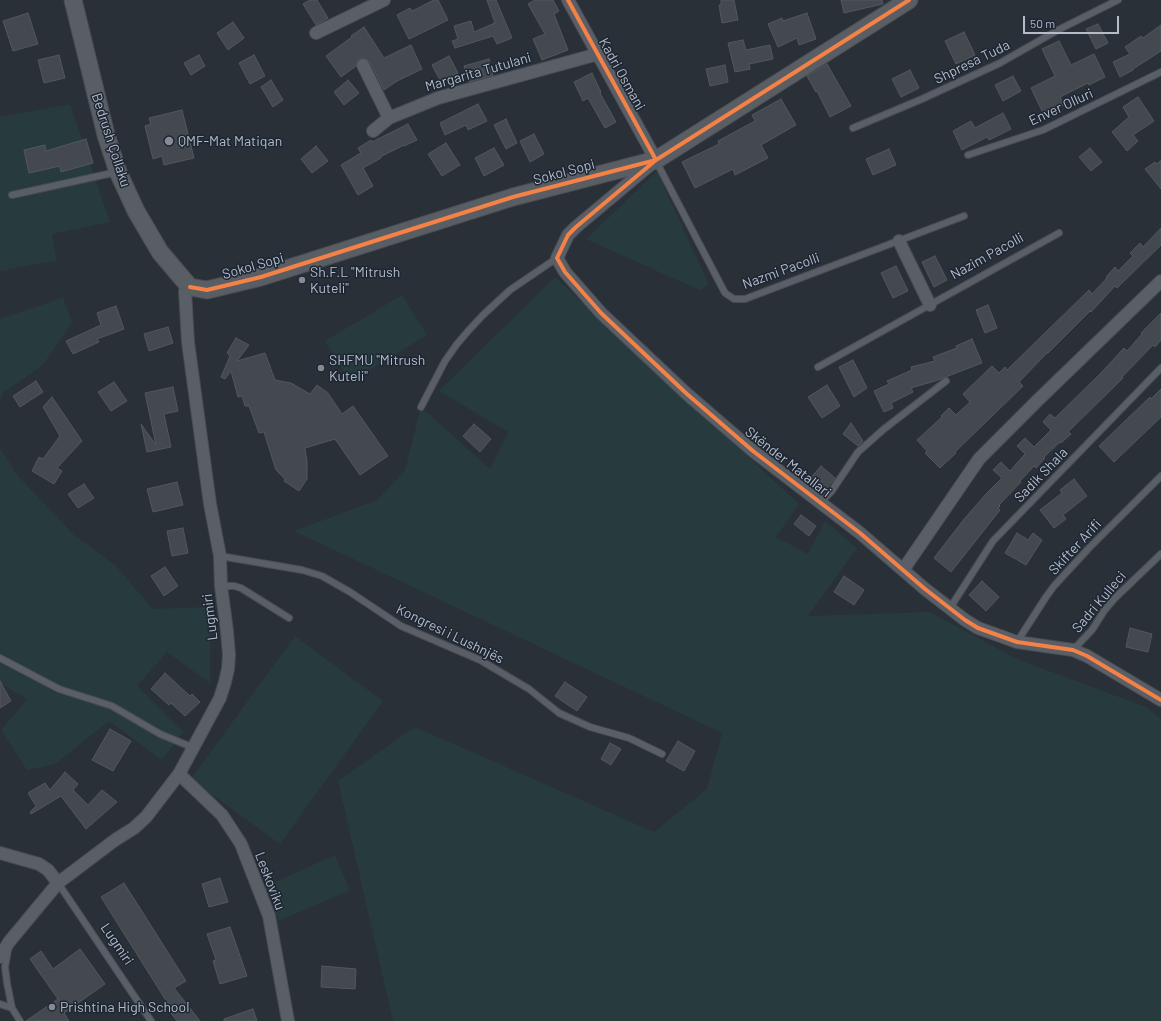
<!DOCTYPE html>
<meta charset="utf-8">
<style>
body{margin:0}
#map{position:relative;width:1161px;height:1021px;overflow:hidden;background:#2a3038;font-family:Barlow,sans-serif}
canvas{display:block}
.scale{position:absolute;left:1023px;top:16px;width:96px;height:18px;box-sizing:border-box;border:2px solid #b4bcc9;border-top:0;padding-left:5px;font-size:12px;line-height:14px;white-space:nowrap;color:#b4bcc9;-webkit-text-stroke:3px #1d2633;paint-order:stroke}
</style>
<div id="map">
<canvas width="1161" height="1021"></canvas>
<div class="scale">50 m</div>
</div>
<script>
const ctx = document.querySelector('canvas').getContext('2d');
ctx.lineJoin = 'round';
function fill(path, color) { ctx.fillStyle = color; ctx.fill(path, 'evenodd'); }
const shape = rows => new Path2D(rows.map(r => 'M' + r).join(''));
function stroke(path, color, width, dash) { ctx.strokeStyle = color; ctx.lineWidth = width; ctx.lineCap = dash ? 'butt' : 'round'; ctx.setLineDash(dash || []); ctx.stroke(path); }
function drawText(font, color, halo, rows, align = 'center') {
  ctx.font = font + ' Barlow,sans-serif'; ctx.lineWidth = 3; ctx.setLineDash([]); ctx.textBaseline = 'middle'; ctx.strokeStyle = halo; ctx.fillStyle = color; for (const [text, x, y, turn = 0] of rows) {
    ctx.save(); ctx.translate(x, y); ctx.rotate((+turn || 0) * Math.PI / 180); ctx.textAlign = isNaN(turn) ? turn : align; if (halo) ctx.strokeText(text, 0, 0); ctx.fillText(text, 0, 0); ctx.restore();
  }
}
const green = shape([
 [70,104,110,222,52,234,57,260,0,271,0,117],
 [657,171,709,285,699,290,586,239],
 [555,277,799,504,776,537,808,554,825,521,857,548,808,616,930,612,1017,659,1146,707,1161,719,1161,1021,393,1021,338,781,415,727,654,832,707,789,722,733,294,531,377,500,405,471,421,407,490,469,508,432,439,391],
 [402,295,427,335,350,382,325,341],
 [63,298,72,322,43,365,3,393,0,401,0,319],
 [0,448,18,476,74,535,115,565,153,609,209,607,210,637,210,683,167,652,137,686,183,732,162,760,109,721,55,764,27,770,1,730,27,699,0,683],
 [295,636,383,701,280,844,191,779],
 [335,855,350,890,279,921,264,887]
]);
const building = shape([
 [310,0,317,0,328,18,316,25,303,4,310,0],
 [434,0,438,0,448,20,409,39,397,15,410,8,412,11,434,0],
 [487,0,496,0,512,38,497,44,493,36,455,48,452,41,458,39,454,26,471,21,474,32,495,23,487,0],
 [535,0,553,0,559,11,554,14,568,50,542,60,533,39,545,34,528,4,535,0],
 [721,0,734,0,738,20,722,23,719,5,721,5,721,0],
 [841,0,882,0,883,4,844,13,841,0],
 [28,13,38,44,13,51,3,21,28,13],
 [807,13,816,39,799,45,797,38,778,47,768,24,782,18,783,21,807,13],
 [233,22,244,38,228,50,217,33,233,22],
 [1098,24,1108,43,1096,49,1086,29,1098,24],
 [1161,25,1161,51,1133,69,1133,70,1120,77,1113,62,1130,54,1125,47,1141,36,1143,38,1161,25],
 [364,27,384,58,411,45,422,69,397,81,384,90,370,62,364,58,359,58,357,61,356,66,341,77,326,56,352,37,351,36,364,27],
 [964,32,975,55,956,64,945,41,964,32],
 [743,40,746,50,770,45,773,59,749,64,750,69,735,72,728,43,743,40],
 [1059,41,1071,65,1094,54,1105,77,1089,85,1088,83,1060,97,1064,105,1044,115,1031,88,1055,76,1042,49,1059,41],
 [59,55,65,78,44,83,38,60,59,55],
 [199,55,205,66,191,75,184,63,199,55],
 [254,55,265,76,250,84,239,63,254,55],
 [449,56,458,73,441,82,432,65,449,56],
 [489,59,493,75,469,82,464,66,489,59],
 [827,64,851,106,830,117,817,91,816,92,807,76,827,64],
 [725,65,728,82,710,86,706,69,725,65],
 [910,70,919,88,901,97,892,79,910,70],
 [592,73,601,92,600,93,616,122,605,128,588,98,583,101,574,82,592,73],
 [1013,76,1021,91,1003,101,995,85,1013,76],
 [271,80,283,100,273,107,261,87,271,80],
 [348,80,359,93,344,105,334,92,348,80],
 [1138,97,1154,121,1133,135,1138,141,1127,151,1112,132,1129,117,1123,107,1138,97],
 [781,99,796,125,761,145,768,158,735,175,733,169,695,188,682,162,719,144,718,141,755,121,752,115,781,99],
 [478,104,487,121,468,130,466,125,445,135,440,123,478,104],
 [182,110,194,158,164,165,162,156,153,159,145,126,151,124,149,118,182,110],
 [1003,113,1011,129,989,140,987,137,962,150,953,131,971,121,975,128,1003,113],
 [506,119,517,143,506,149,494,125,506,119],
 [408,124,417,140,404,146,404,145,380,157,381,158,363,168,373,186,358,195,341,165,361,153,358,148,371,140,372,142,408,124],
 [534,134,544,154,530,162,520,141,534,134],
 [86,139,93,163,61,172,60,166,29,173,24,150,45,145,46,151,86,139],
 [446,143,460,165,442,176,428,154,446,143],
 [316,146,328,161,312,173,301,159,316,146],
 [494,148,504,165,484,176,475,158,494,148],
 [1090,148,1102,162,1091,171,1079,157,1090,148],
 [889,149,896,165,873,175,866,159,889,149],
 [1161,160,1161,189,1145,169,1155,162,1157,164,1161,160],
 [1161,228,1161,245,1117,288,1115,286,1091,312,1090,311,1048,353,1047,353,1019,382,1023,386,955,452,956,453,940,468,925,453,927,451,917,440,942,417,941,416,949,408,956,415,970,402,963,394,992,366,999,373,1005,367,1007,370,1089,290,1092,294,1107,278,1106,277,1115,267,1118,271,1133,256,1130,253,1140,243,1143,247,1161,228],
 [935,256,947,280,934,287,922,262,935,256],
 [896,266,908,291,893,298,881,273,896,266],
 [988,305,997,328,985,333,976,310,988,305],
 [116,306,124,329,97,339,99,342,73,354,66,341,101,325,97,313,116,306],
 [1161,313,1161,340,1155,347,1153,345,1122,377,1123,378,1068,432,1071,434,1061,443,1060,442,1044,457,1045,458,1036,468,1034,466,1020,481,1021,482,999,505,1000,506,998,508,1000,510,951,572,934,558,965,518,986,494,1002,478,993,470,1001,462,1010,471,1025,454,1017,446,1025,438,1034,447,1051,430,1043,422,1050,414,1055,418,1101,373,1124,348,1127,351,1142,334,1141,333,1161,313],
 [168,327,173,343,149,351,144,334,168,327],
 [236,338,249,345,237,361,265,353,275,380,291,383,310,394,317,385,328,393,342,414,353,406,388,456,360,475,335,439,305,448,307,462,307,479,299,491,284,481,285,479,276,470,264,432,259,433,249,406,245,406,242,396,238,397,231,371,225,379,221,377,230,356,227,353,236,338],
 [972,339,982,363,935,381,911,388,913,392,891,403,893,408,884,412,874,391,889,384,887,381,912,370,911,367,935,361,933,357,957,348,956,346,972,339],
 [853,360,867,388,854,397,839,367,853,360],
 [36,381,43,392,20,407,13,396,36,381],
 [114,382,127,401,111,411,98,392,114,382],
 [827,385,840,406,822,418,808,397,827,385],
 [173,387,178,411,164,414,171,447,147,452,141,424,156,445,145,393,173,387],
 [1161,389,1161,417,1114,462,1099,446,1150,397,1151,399,1161,389],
 [52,397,82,441,57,468,62,471,54,484,32,471,39,457,43,459,60,436,43,407,52,397],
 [851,423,863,441,858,446,843,434,851,423],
 [474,424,491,439,480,452,463,436,474,424],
 [821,466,835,478,824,492,809,480,821,466],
 [1074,479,1087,496,1063,515,1066,519,1054,528,1040,510,1062,493,1060,490,1074,479],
 [177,482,183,505,153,512,147,489,177,482],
 [84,484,94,498,78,508,68,494,84,484],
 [801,515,816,526,809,536,794,524,801,515],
 [183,528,188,553,172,556,167,531,183,528],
 [1017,533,1028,540,1033,533,1042,540,1026,565,1005,553,1017,533],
 [165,567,178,586,164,596,151,576,165,567],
 [844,576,864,590,854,605,834,592,844,576],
 [982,581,999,597,986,611,969,595,982,581],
 [1130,628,1152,634,1148,652,1126,647,1130,628],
 [165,673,190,696,192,694,200,702,185,716,171,703,169,705,151,689,165,673],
 [0,681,11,701,0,708,0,681],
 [565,682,587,697,577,711,555,696,565,682],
 [110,729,131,741,113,771,92,760,110,729],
 [678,741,695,751,684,771,666,761,678,741],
 [610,743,621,749,611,765,601,759,610,743],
 [65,772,78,784,73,790,88,805,102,790,117,802,86,829,61,796,31,814,30,812,36,806,28,793,45,783,50,790,65,772],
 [220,878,228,902,209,907,202,884,220,878],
 [124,883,186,981,174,988,200,1021,177,1021,170,1012,172,1010,101,897,124,883],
 [230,927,247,976,220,984,213,961,216,960,207,934,230,927],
 [80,949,105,984,64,1013,69,1021,26,1021,58,999,30,959,41,951,53,969,80,949],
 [322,966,356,969,355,989,321,987,322,966],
 [253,1009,257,1021,224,1021,224,1019,253,1009]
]);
const lane = shape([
 [853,128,922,99,1000,63,1058,30,1118,0],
 [968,155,1043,130,1161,72],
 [656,161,725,293,734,299,745,299,964,216],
 [12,195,117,172],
 [818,367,1059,233],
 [421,407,445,361,457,344,469,330,483,315,510,290,557,258],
 [821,502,831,492,858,452,884,429,946,381],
 [220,556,302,570,322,576,350,592,401,626,480,660,529,689,559,713,590,727,629,738,662,754],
 [221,586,234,586,241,588,289,618],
 [950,608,993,541,1161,368],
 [1017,642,1046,597,1054,586,1089,548,1161,476],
 [1073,650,1092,630,1104,611,1115,598,1161,554],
 [0,658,59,689,112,706,160,734,194,748],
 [58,883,151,1021],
 [8,950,5,967,7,983,12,1008,20,1021],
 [0,1004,12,1008]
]);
const street = shape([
 [568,0,656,160,576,227,568,235,557,258,565,272,601,313,687,394,753,451,860,533,925,589,965,620,978,628,1017,642,1073,650,1087,656,1161,700],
 [316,33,384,0],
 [363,65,389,118],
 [373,131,389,118,438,98,598,54],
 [899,241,930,305],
 [903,570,979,459,1038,400,1161,281],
 [179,774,222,815,241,844,269,916,288,1021],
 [0,853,39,864,48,870,58,883],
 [0,957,9,942,58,883,115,840,134,828,146,817,179,774,220,698,225,682,228,669,229,655,227,631,221,586,220,556,210,504,188,342,185,291,190,287]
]);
const secondary = shape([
 [73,0,106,135,118,172,136,211,160,252,182,278,190,287,207,290,261,277,513,197,656,160,909,0]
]);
const cycleway = shape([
 [568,0,656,160,576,227,568,235,557,258,565,272,601,313,687,394,753,451,860,533,925,589,965,620,978,628,1017,642,1073,650,1087,656,1161,700],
 [190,287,207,290,261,277,513,197,656,160,909,0]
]);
const markers = [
 [169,141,5,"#848b96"],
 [302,280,4,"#848b96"],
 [321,368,4,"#848b96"],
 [52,1007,4,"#848b96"]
];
const streetNames = [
 ["Shpresa Tuda",972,62,-26],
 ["Margarita Tutulani",478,72,-16],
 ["Kadri Osmani",622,74,61],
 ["Enver Olluri",1061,107,-25],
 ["Bedrush Çollaku",111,140,72],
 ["Sokol Sopi",564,172,-15],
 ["Nazim Pacolli",987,256,-29],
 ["Sokol Sopi",253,266,-16],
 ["Nazmi Pacolli",781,271,-20],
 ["Skënder Matallari",788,462,38],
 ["Sadik Shala",1041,475,-46],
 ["Skifter Arifi",1075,547,-47],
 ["Sadri Kulleci",1099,602,-50],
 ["Lugmiri",210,617,-97],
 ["Kongresi i Lushnjës",450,634,26],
 ["Leskoviku",270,881,69],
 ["Lugmiri",117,944,56]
];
const poiNames = [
 ["QMF-Mat Matiqan",178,141],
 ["Sh.F.L \"Mitrush",310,272],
 ["Kuteli\"",310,288],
 ["SHFMU \"Mitrush",329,360],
 ["Kuteli\"",329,376],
 ["Prishtina High School",60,1007]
];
fill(green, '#273a3e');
fill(building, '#444950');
stroke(building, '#52575f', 1);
stroke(lane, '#484c53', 8);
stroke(street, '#484c53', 14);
stroke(secondary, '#484c53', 19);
stroke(lane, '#5a5e66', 6);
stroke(street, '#5a5e66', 12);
stroke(secondary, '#595d64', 17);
stroke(cycleway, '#f48246', 4);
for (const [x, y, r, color] of markers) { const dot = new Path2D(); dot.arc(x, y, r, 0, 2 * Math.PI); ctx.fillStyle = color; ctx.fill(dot); stroke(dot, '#1d2633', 1.5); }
drawText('14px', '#b4bcc9', '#1d2633', streetNames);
drawText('14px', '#b4bcc9', '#1d2633', poiNames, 'left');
</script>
